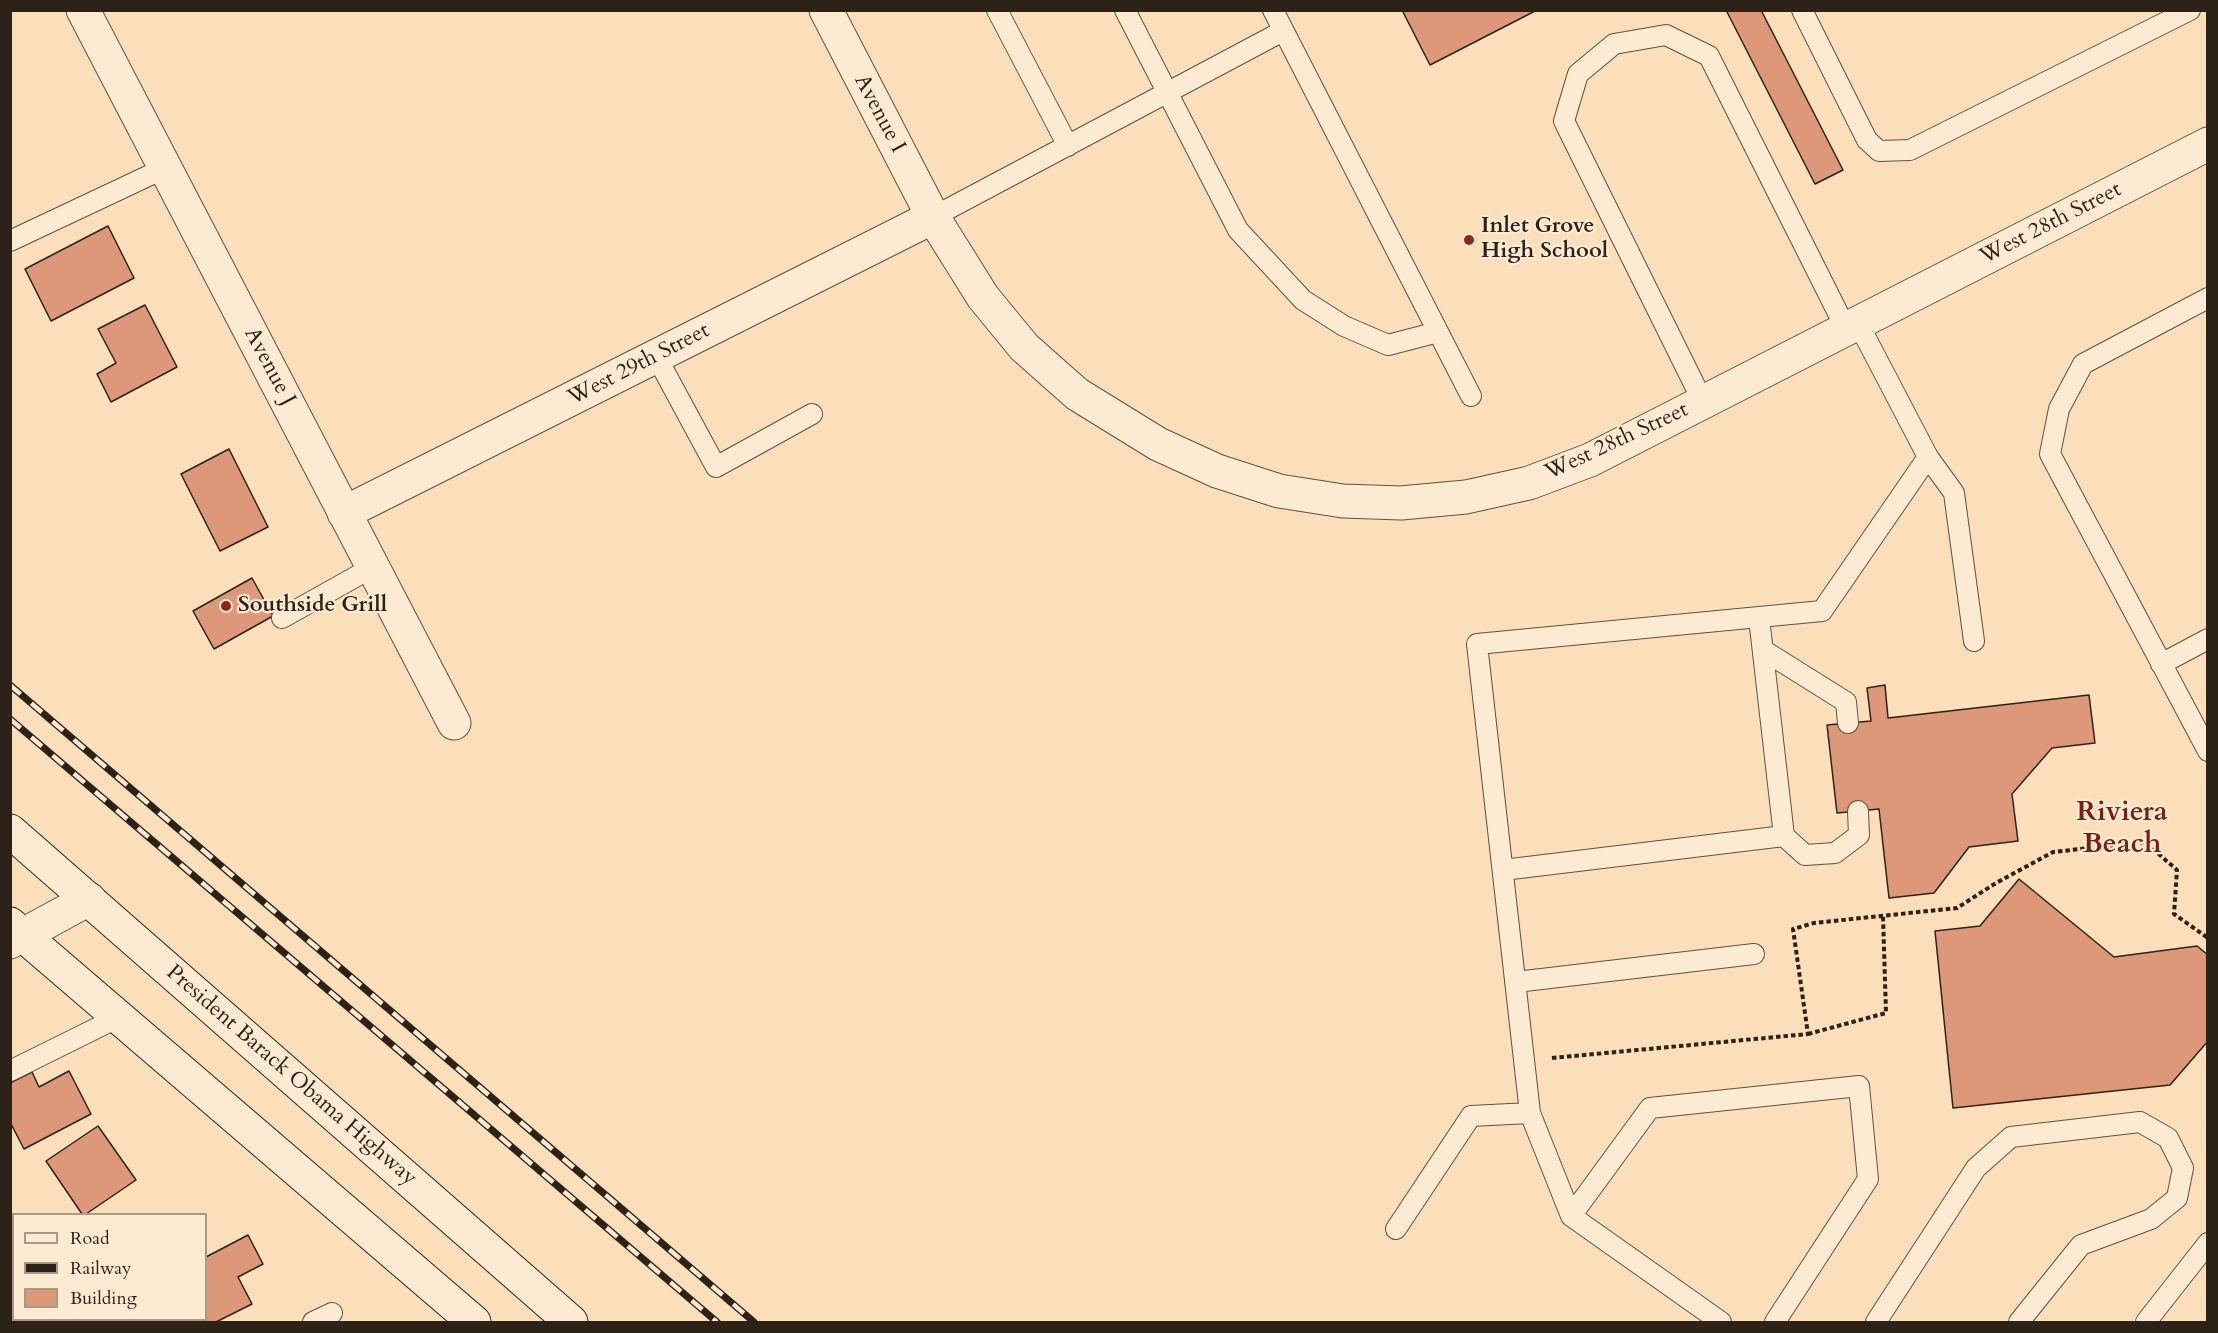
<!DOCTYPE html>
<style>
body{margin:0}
#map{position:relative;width:2218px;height:1333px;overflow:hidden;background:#fbdfba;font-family:Cardo,serif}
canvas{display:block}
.frame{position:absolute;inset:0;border:12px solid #2d2218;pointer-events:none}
.legend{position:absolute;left:12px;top:1213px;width:195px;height:108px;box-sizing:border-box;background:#fcead2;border:2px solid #a99a88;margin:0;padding:8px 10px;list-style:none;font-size:18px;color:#2d2218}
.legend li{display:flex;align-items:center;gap:12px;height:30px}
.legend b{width:30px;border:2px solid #a99a88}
</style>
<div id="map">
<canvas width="2218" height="1333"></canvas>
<div class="frame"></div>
<ul class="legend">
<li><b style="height:8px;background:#fcead2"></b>Road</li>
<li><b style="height:8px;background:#2d2218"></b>Railway</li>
<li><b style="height:16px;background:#dd987a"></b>Building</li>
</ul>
</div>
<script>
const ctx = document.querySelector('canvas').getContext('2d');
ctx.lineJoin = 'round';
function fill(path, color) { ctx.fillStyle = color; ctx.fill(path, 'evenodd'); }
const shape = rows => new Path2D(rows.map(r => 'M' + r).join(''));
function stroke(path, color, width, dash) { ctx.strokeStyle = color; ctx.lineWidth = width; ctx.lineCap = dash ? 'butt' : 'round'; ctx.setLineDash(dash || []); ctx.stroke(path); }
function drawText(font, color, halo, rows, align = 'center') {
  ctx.font = font + ' Cardo,serif'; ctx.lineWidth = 4.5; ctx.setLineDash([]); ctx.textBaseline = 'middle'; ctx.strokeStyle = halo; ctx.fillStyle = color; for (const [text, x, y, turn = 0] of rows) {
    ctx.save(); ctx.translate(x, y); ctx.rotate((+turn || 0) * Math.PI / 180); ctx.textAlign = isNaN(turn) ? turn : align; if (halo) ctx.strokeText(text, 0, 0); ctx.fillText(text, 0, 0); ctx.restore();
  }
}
const building = shape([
 [1402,10,1537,10,1430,65,1402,10],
 [1726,10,1761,10,1843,170,1815,184,1726,10],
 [108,226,134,278,51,321,25,269,108,226],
 [145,305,177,367,111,402,97,374,116,363,98,329,145,305],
 [229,449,268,527,220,551,181,474,229,449],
 [252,578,273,616,214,649,193,611,252,578],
 [1885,685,1888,718,2089,695,2095,743,2052,748,2012,794,2018,841,1969,847,1934,893,1889,898,1879,809,1837,813,1827,725,1871,721,1867,688,1885,685],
 [2019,879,2114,957,2197,946,2208,955,2208,1041,2170,1085,1953,1108,1935,931,1980,926,2019,879],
 [69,1071,91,1114,24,1149,10,1122,10,1083,32,1072,39,1087,69,1071],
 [98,1126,136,1180,86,1214,82,1214,46,1161,98,1126],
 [248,1235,263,1264,238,1277,252,1304,216,1322,78,1322,84,1320,206,1320,206,1257,248,1235]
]);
const path = shape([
 [1808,1034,1886,1013,1883,916],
 [1552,1058,1808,1034,1793,929,1814,923,1957,908,1996,883,2053,852,2145,842,2177,870,2174,914,2208,938]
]);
const lane = shape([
 [997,10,1068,146],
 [1125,10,1238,230,1303,300,1344,326,1388,345,1438,332],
 [1273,10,1471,396],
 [1802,10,1867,140,1879,151,1910,150,2190,10],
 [933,217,1283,31],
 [10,241,165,168],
 [2208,298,2083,364,2059,409,2050,454,2208,751],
 [1858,323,1928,457,1954,493,1974,641],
 [656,356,716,467,812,414],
 [1703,402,1564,121,1578,74,1614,44,1666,35,1709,56,1846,329],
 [282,618,373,567],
 [1763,650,1846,702,1848,723],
 [2161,664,2208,639],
 [1784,836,1805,855,1835,853,1859,835,1858,811],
 [1503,870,1784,836,1759,618],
 [1516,982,1754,954],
 [10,1071,119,1017],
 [1571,1216,1530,1113,1477,644,1822,611,1928,457],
 [1396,1229,1471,1116,1530,1113],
 [313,1322,332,1313],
 [1721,1322,1571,1216,1650,1108,1859,1086,1868,1179,1775,1322],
 [1876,1322,1976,1168,2011,1137,2140,1122,2168,1138,2183,1168,2177,1198,2151,1219,2081,1245,2019,1322],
 [2146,1322,2208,1243]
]);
const street = shape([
 [83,10,454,723],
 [826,10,933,217,983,297,1024,347,1077,394,1158,444,1217,471,1279,491,1343,501,1401,503,1466,497,1529,483,1590,460,2208,144],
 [344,513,933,217],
 [10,942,89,899]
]);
const secondary = shape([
 [10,831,571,1322],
 [10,924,474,1322]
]);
const rail = shape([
 [10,685,754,1322],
 [10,719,717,1322]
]);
const markers = [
 [1469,240,6,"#8f2418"],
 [226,606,6,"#8f2418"]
];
const streetNames = [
 ["Avenue I",879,114,62],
 ["West 28th Street",2051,224,-27],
 ["West 29th Street",639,365,-27],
 ["Avenue J",269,367,62],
 ["West 28th Street",1617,442,-25],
 ["President Barack Obama Highway",291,1076,41]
];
const poiNames = [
 ["Inlet Grove",1481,227],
 ["High School",1481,252],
 ["Southside Grill",238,606]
];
const districtNames = [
 ["Riviera",2122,814],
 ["Beach",2122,846]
];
fill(building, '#dd987a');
stroke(building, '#2d2218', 1.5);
stroke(lane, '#605140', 22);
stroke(street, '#605140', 35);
stroke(secondary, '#2d2218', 35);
stroke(path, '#2d2218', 4, [4.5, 3]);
stroke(lane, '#fcead2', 20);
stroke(street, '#fcead2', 33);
stroke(secondary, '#fcead2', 33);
stroke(rail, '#2d2218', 7);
stroke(rail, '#fcead2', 4.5, [14]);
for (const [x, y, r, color] of markers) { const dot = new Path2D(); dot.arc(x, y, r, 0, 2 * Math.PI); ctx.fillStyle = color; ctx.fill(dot); stroke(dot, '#fcead2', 2); }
drawText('22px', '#2d2218', '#fcead2', streetNames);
drawText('bold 22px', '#2d2218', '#fcead2', poiNames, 'left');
drawText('bold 28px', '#7a1f14', '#fcead2', districtNames);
</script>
